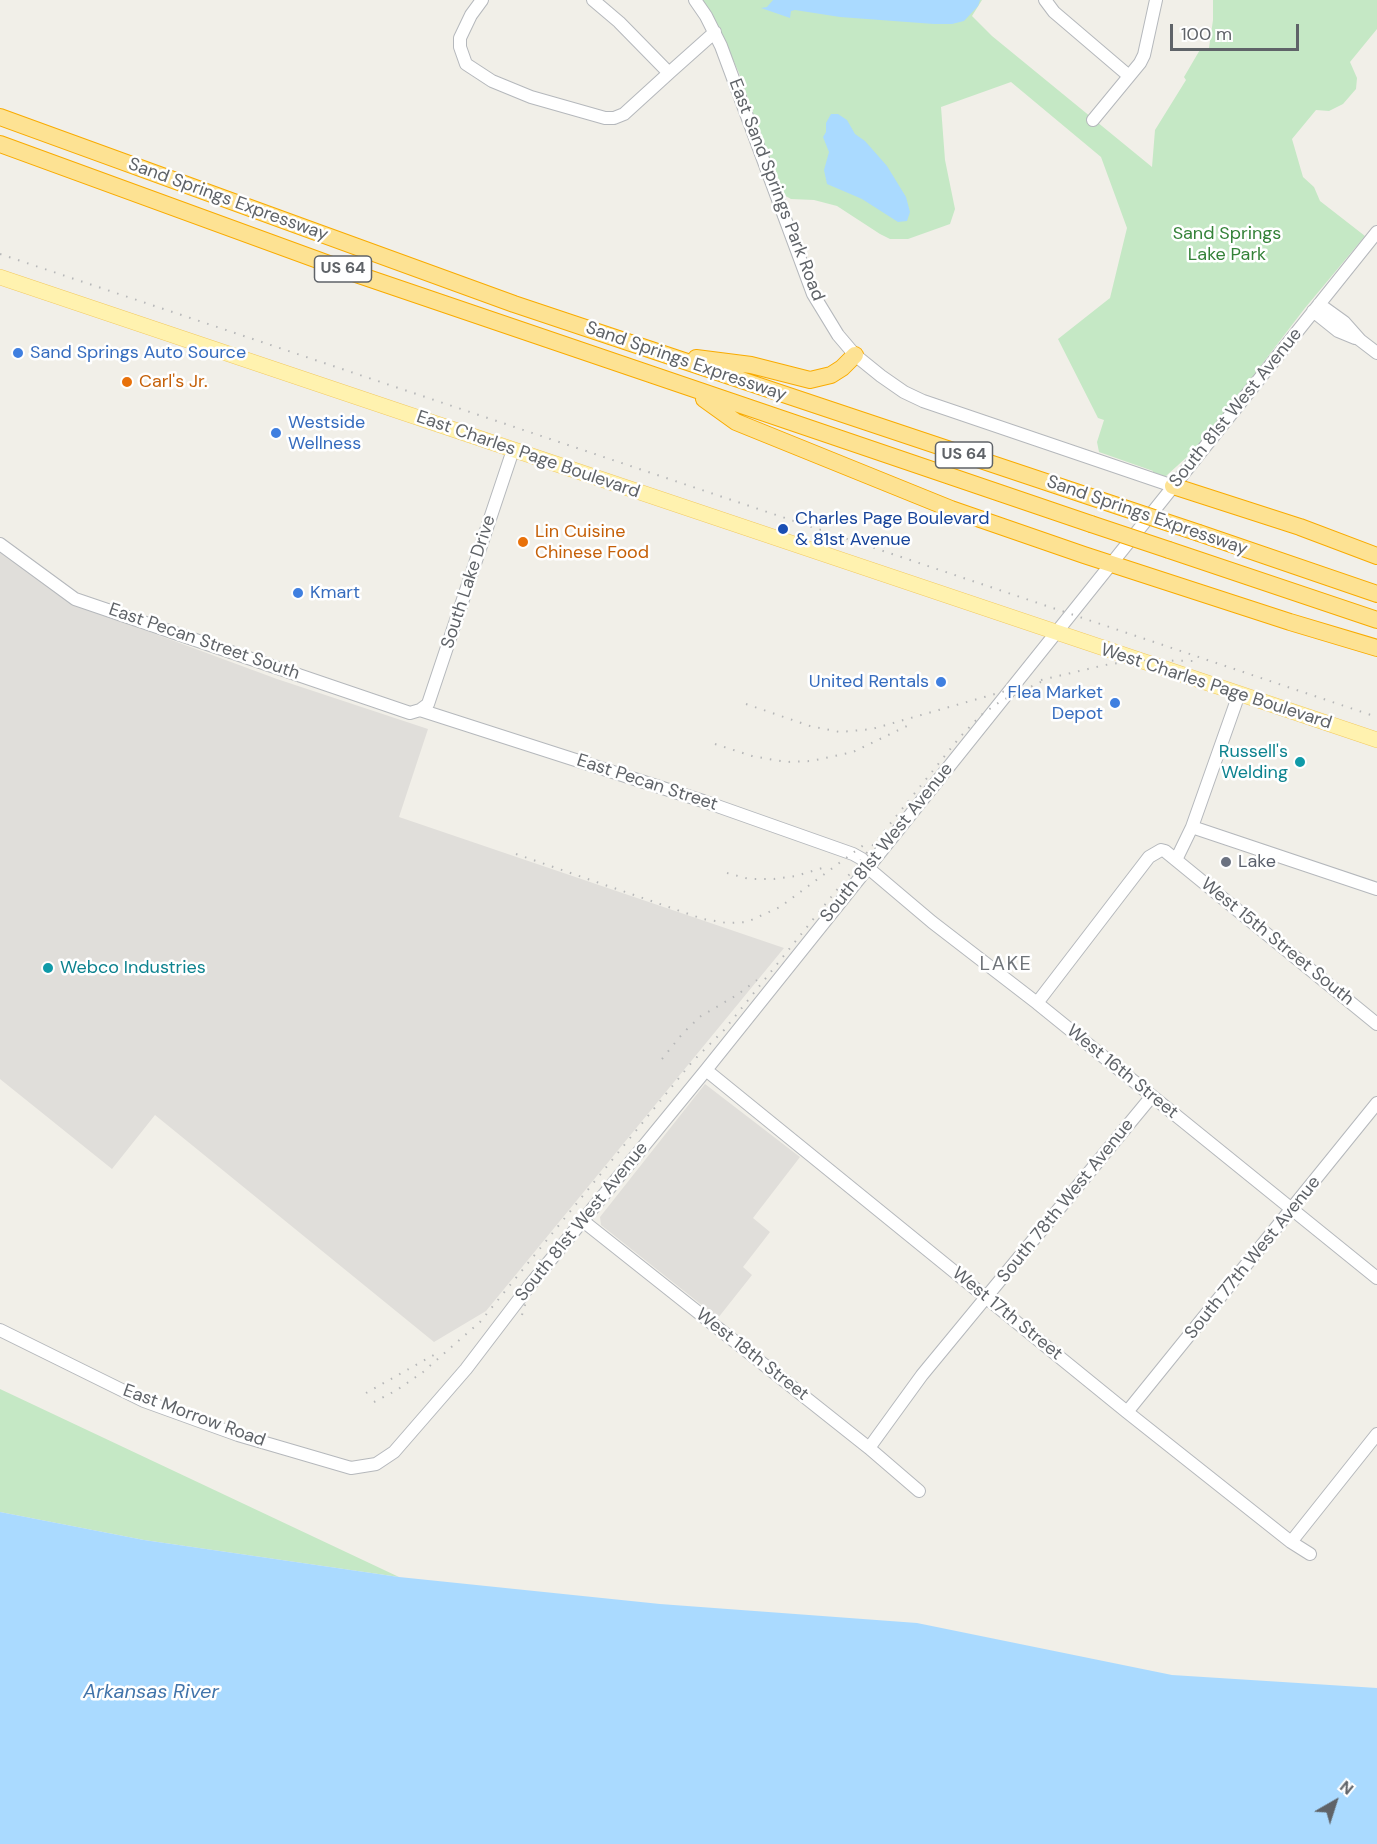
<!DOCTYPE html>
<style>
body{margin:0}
#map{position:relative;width:1377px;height:1844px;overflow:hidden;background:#f1efe8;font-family:"DM Sans",sans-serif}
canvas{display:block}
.north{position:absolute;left:1305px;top:1772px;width:60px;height:60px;-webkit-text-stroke:4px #fff;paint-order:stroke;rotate:39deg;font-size:16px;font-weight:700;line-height:24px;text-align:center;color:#5f6368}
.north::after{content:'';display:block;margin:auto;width:21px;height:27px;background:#5f6368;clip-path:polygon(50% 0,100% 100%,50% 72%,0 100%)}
.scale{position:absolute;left:1170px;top:24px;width:129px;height:27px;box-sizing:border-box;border:3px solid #5f6368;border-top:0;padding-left:8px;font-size:18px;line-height:21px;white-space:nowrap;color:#5f6368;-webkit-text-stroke:4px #fff;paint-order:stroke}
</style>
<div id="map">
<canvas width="1377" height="1844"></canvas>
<div class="north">N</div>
<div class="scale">100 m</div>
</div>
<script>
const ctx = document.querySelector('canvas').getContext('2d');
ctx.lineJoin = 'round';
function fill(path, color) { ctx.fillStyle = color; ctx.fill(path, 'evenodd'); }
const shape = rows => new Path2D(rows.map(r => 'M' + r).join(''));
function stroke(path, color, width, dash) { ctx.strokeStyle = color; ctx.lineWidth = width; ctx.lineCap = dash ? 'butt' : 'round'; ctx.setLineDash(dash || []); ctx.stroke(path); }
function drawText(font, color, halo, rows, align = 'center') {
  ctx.font = font + ' "DM Sans",sans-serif'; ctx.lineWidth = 5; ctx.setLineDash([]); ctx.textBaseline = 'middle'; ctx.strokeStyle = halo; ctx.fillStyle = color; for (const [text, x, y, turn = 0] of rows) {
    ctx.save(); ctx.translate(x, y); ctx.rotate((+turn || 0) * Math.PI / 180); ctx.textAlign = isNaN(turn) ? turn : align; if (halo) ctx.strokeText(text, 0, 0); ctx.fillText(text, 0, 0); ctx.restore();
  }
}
const industrial = shape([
 [0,550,74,604,277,679,428,729,399,817,784,948,486,1311,434,1342,155,1115,112,1169,0,1079],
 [705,1084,800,1157,753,1218,770,1232,743,1267,752,1275,718,1318,601,1225,600,1217]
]);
const green = shape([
 [698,0,982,0,972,16,992,36,1152,167,1155,130,1186,80,1184,77,1201,48,1209,48,1213,20,1213,0,1377,0,1377,29,1350,62,1357,78,1356,89,1343,104,1329,111,1316,110,1292,139,1303,177,1314,187,1320,201,1365,236,1305,308,1210,432,1188,456,1166,476,1161,477,1153,474,1153,471,1099,452,1097,442,1104,420,1098,418,1058,339,1110,298,1127,228,1101,157,1011,82,941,107,945,160,955,209,950,224,908,239,890,239,880,234,837,206,814,200,791,199,782,194,739,73,721,33],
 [0,1389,399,1577,144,1540,0,1512]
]);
const water = shape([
 [773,0,980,0,978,6,964,21,952,24,934,24,840,17,795,10,791,11,790,18,761,8,767,7],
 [831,114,838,114,847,120,855,134,865,141,887,166,906,197,910,212,907,221,898,222,862,199,827,184,824,170,829,152,823,137,826,132,826,123],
 [0,1512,144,1540,399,1577,660,1604,917,1623,1172,1675,1377,1688,1377,1844,0,1844]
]);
const minor = shape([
 [482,0,471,15,460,38,460,47,466,64,492,81,531,97,605,118,614,118,624,114,669,73,619,22,593,0],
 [695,0,706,16,721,46,813,294,838,335,855,355,881,376,904,392,923,401,1173,486],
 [1045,0,1054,12,1129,76],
 [669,73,715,32],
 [1093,120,1140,63,1144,55,1156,0],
 [1319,304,1344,322,1360,340,1377,353],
 [1313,311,1338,331,1355,338],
 [0,544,75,599,410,713,420,710,428,704,513,450],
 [420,710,703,801,853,854,862,859,867,867,932,922,1037,1003,1377,1278],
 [1192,827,1377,889],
 [1176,860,1192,827,1239,694],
 [1037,1003,1149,857,1161,850,1165,851,1176,860,1377,1024],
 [706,1070,1127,1412,1291,1542,1310,1554],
 [583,1221,869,1448,919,1491],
 [0,1330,144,1401,238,1435,351,1468,376,1464,394,1452,466,1369,530,1285,706,1070,1377,232],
 [1127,1412,1377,1103],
 [869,1448,922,1375,1152,1096],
 [1291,1542,1377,1434]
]);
const major = shape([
 [0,277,1377,740]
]);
const highway = shape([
 [0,117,514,304,1100,500],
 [0,144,359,275,1091,524],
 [696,358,751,365,810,380,831,375,842,368,855,355],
 [704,399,736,422,951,509,1084,555,1290,622,1377,648],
 [1173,486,1300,527,1377,556],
 [1199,533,1377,594],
 [1169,550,1377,620]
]);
const rail = shape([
 [0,254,1377,717],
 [1041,680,1105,665,1137,660,1195,661],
 [746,704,810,726,840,732,872,729,1009,690],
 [715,744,752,756,786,762,811,761,853,752,909,725],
 [516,854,703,919,727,923,747,922,780,907,869,841],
 [727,873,749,879,774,879,796,876,829,866],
 [662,1059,683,1033,701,1016,737,995,757,980],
 [522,1315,536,1268,543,1253],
 [366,1393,439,1352],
 [374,1402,397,1390,423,1372,480,1322,692,1062,724,1030,960,737,981,715,1001,701,1047,679]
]);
const highwayBridge = shape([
 [1100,500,1199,533],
 [1091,524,1169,550]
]);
const markers = [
 [18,353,6,"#3f7fe0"],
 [127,382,6,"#e8710a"],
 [276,433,6,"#3f7fe0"],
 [783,529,6,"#1a4fb4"],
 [523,542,6,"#e8710a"],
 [298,593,6,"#3f7fe0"],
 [941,682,6,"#3f7fe0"],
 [1115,703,6,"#3f7fe0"],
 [1300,762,6,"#0f9aa8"],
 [1226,862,6,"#6b7280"],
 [48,968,6,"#0f9aa8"]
];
const shields = [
 [343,269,57],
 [964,455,57]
];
const shieldNames = [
 ["US 64",343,269],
 ["US 64",964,455]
];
const streetNames = [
 ["East Sand Springs Park Road",776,190,69],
 ["Sand Springs Expressway",228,200,20],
 ["Sand Springs Expressway",686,362,19],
 ["South 81st West Avenue",1236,408,-51],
 ["East Charles Page Boulevard",528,455,19],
 ["Sand Springs Expressway",1147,516,19],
 ["South Lake Drive",469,582,-72],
 ["East Pecan Street South",204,642,19],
 ["West Charles Page Boulevard",1216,687,18],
 ["East Pecan Street",647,783,18],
 ["South 81st West Avenue",887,843,-51],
 ["West 15th Street South",1277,942,39],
 ["West 16th Street",1122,1072,39],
 ["South 78th West Avenue",1066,1201,-51],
 ["South 81st West Avenue",582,1222,-51],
 ["South 77th West Avenue",1253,1258,-51],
 ["West 17th Street",1007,1314,39],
 ["West 18th Street",752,1355,38],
 ["East Morrow Road",194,1416,20]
];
const parkNames = [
 ["Sand Springs",1227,234],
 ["Lake Park",1227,255]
];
const shopNames = [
 ["Sand Springs Auto Source",30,353],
 ["Westside",288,423],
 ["Wellness",288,444],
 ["Kmart",310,593],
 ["United Rentals",929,682,"right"],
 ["Flea Market",1103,693,"right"],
 ["Depot",1103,714,"right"]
];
const foodNames = [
 ["Carl's Jr.",139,382],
 ["Lin Cuisine",535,532],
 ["Chinese Food",535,553]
];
const transitNames = [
 ["Charles Page Boulevard",795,519],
 ["& 81st Avenue",795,540]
];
const cultureNames = [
 ["Russell's",1288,752],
 ["Welding",1288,773],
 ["Webco Industries",60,968,"left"]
];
const worshipNames = [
 ["Lake",1238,862]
];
const neighbourhoodNames = [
 ["LAKE",1006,965]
];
const waterNames = [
 ["Arkansas River",151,1693]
];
fill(industrial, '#e0deda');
fill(green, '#c5e8c5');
fill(water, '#aadaff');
stroke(minor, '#b5b8bc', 14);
stroke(major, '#f2c960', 16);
stroke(highway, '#f9ab00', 18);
stroke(minor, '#fff', 12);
stroke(major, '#fff2af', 15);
stroke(highway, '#fde293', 16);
stroke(rail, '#b6b7b8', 2, [1.5, 8]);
stroke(highwayBridge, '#f9ab00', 18, []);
stroke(highwayBridge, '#fde293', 16);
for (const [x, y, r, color] of markers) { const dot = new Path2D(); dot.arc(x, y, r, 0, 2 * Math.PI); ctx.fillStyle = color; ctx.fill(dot); stroke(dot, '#fff', 2); }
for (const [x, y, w] of shields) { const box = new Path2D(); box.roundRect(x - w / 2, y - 13, w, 26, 4.5); ctx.fillStyle = '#fff'; ctx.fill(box); stroke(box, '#5f6368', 1.5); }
drawText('bold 16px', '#5f6368', null, shieldNames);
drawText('18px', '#5f6368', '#fff', streetNames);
drawText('18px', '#348238', '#fff', parkNames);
drawText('18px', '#366cbe', '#fff', shopNames, 'left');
drawText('18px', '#c56008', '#fff', foodNames, 'left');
drawText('18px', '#164399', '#fff', transitNames, 'left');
drawText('18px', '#0d838f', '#fff', cultureNames, 'right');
drawText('18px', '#5b616d', '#fff', worshipNames, 'left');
ctx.letterSpacing = '1.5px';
drawText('20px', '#70757a', '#fff', neighbourhoodNames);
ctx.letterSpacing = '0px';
drawText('italic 20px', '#4174aa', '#fff', waterNames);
</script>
